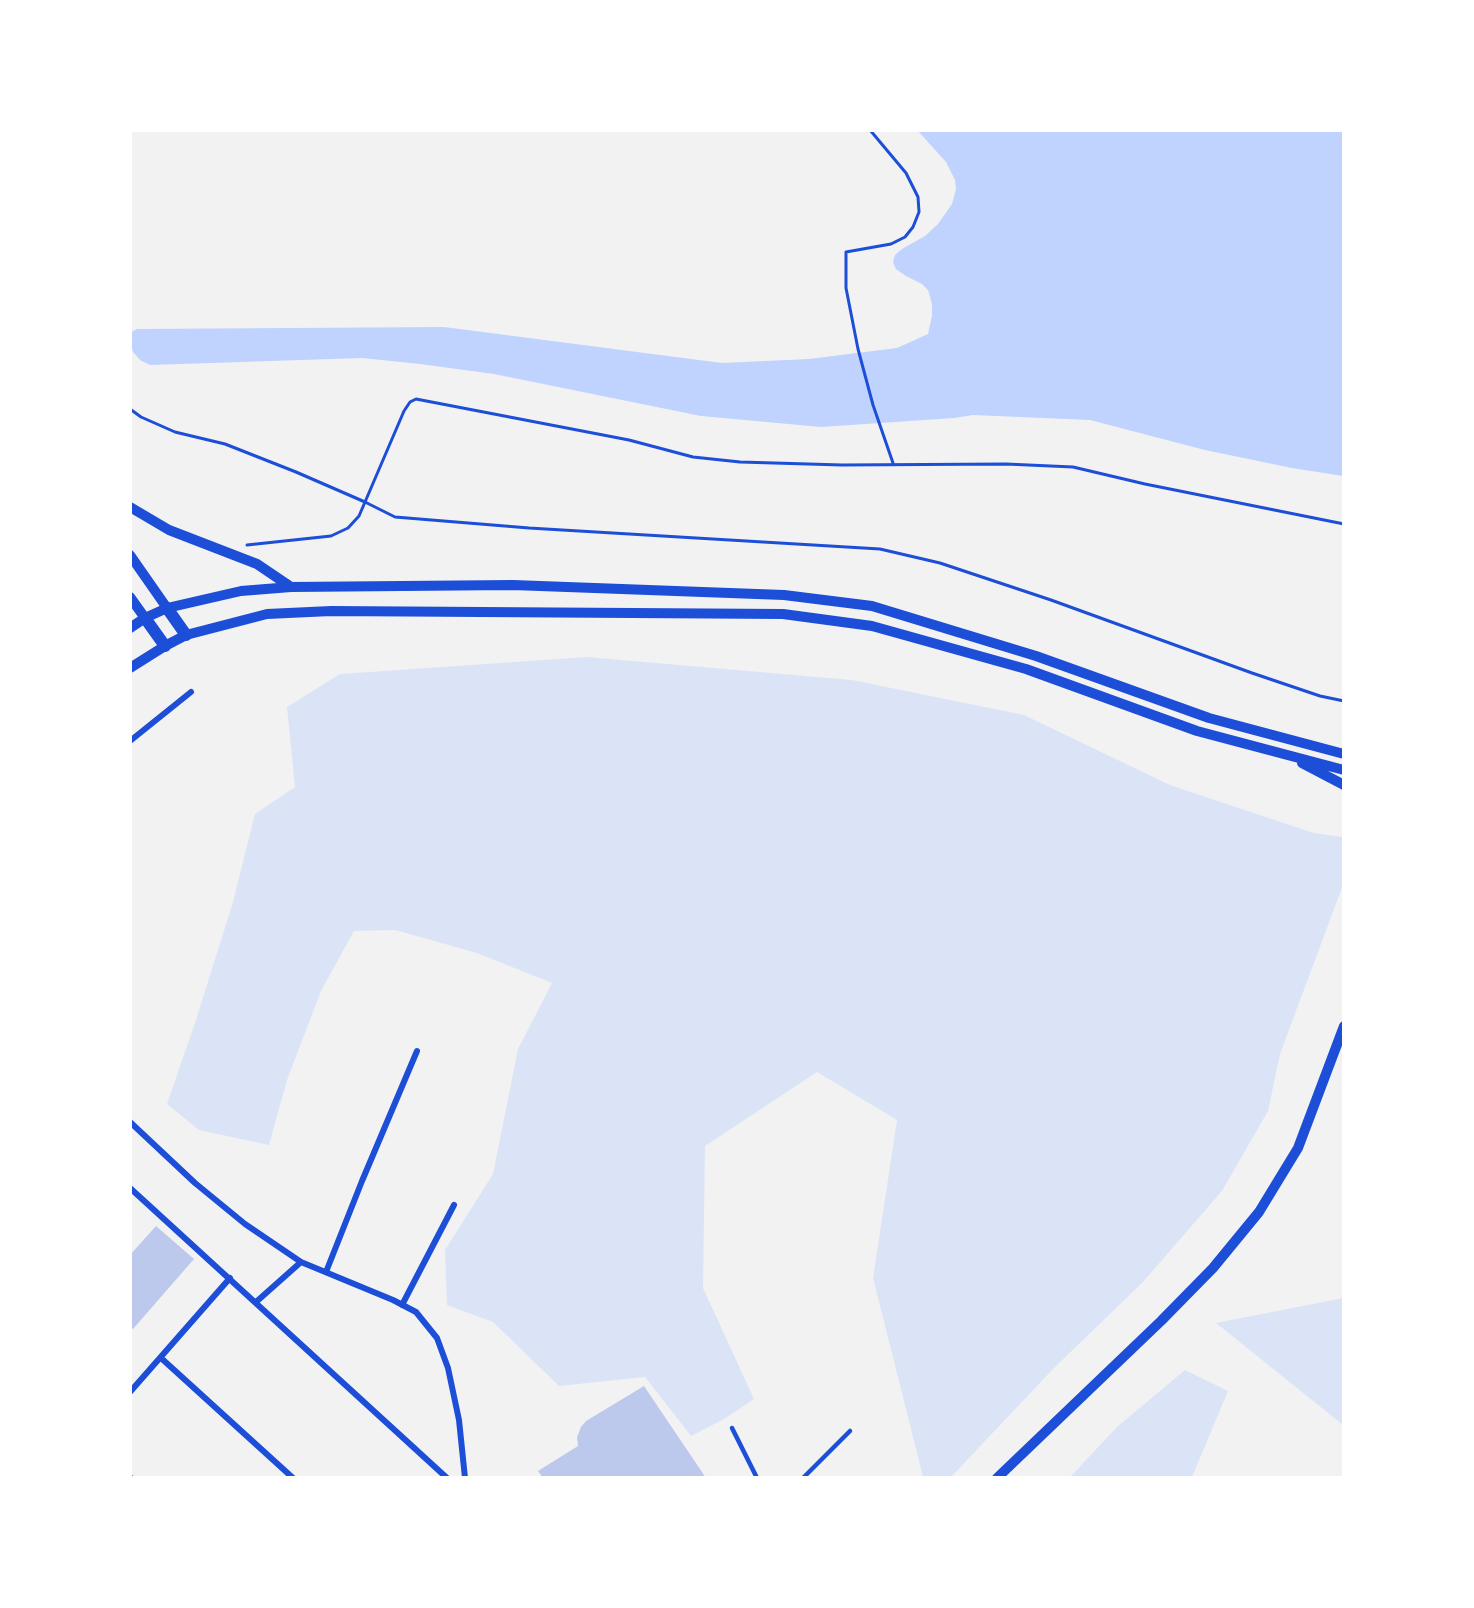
<!DOCTYPE html>
<style>
body{margin:0}
#map{position:relative;width:1474px;height:1608px;overflow:hidden;background:#f2f2f2;font-family:Rubik,sans-serif}
canvas{display:block}
.frame{position:absolute;inset:0;border:132px solid #fff;pointer-events:none}
</style>
<div id="map">
<canvas width="1474" height="1608"></canvas>
<div class="frame"></div>
</div>
<script>
const ctx = document.querySelector('canvas').getContext('2d');
ctx.lineJoin = 'round';
function fill(path, color) { ctx.fillStyle = color; ctx.fill(path, 'evenodd'); }
const shape = rows => new Path2D(rows.map(r => 'M' + r).join(''));
function stroke(path, color, width, dash) { ctx.strokeStyle = color; ctx.lineWidth = width; ctx.lineCap = dash ? 'butt' : 'round'; ctx.setLineDash(dash || []); ctx.stroke(path); }
const green = shape([
 [587,657,852,680,1024,715,1170,785,1314,833,1343,837,1343,885,1280,1054,1268,1111,1222,1191,1142,1283,1054,1368,951,1477,923,1477,873,1278,897,1120,817,1072,705,1146,703,1288,754,1399,724,1419,691,1436,645,1377,559,1386,493,1322,447,1305,445,1250,493,1174,518,1049,552,983,477,953,395,930,354,931,321,991,287,1080,269,1145,199,1130,167,1104,196,1020,233,902,255,814,295,787,287,707,340,674],
 [1343,1298,1343,1425,1216,1323],
 [1185,1370,1228,1391,1192,1477,1070,1477,1118,1426]
]);
const water = shape([
 [918,131,1343,131,1343,476,1292,468,1205,450,1090,420,973,415,954,418,821,427,701,416,494,374,420,364,362,358,150,365,140,360,133,352,131,344,131,332,137,329,444,327,722,363,809,359,897,348,928,334,932,316,932,304,928,290,922,284,906,276,896,269,893,262,895,255,902,249,925,236,938,224,952,204,956,189,955,180,946,162]
]);
const building = shape([
 [156,1226,194,1259,133,1329,130,1327,130,1255],
 [644,1386,706,1478,543,1478,538,1471,578,1446,577,1437,581,1427,586,1421]
]);
const path = shape([
 [870,130,906,173,918,197,919,212,913,227,905,237,891,244,846,252,846,288,858,349,873,405,893,463],
 [130,409,141,417,175,432,225,444,296,472,365,502,395,517,529,528,880,549,940,563,1051,600,1252,673,1320,696,1344,701],
 [247,545,331,536,348,528,359,516,404,411,410,402,416,399,629,440,693,457,740,462,842,465,1006,464,1073,467,1145,484,1344,524]
]);
const service = shape([
 [732,1428,757,1478],
 [803,1478,850,1431]
]);
const minor = shape([
 [130,741,191,692],
 [130,1122,195,1183,245,1224,301,1262,393,1300,416,1312,437,1338,448,1368,459,1420,465,1478],
 [130,1188,447,1478],
 [326,1272,362,1181,417,1051],
 [256,1302,301,1262],
 [402,1305,454,1205],
 [161,1358,293,1478],
 [130,1392,230,1278],
 [130,1477,131,1478]
]);
const tertiary = shape([
 [130,507,169,530,257,564,291,587],
 [130,555,167,608],
 [130,597,145,618],
 [130,628,145,618,167,608,241,591,291,587,513,585,784,595,872,606,1036,656,1209,718,1344,754],
 [130,668,165,646,186,635,267,614,331,611,783,614,872,626,1026,669,1197,731,1344,770],
 [1302,763,1344,785],
 [997,1478,1161,1321,1213,1268,1259,1212,1298,1148,1344,1026]
]);
const secondary = shape([
 [167,608,186,635],
 [145,618,165,646]
]);
fill(green, '#dbe4f7');
fill(water, '#bfd3fe');
fill(building, '#bdc9ec');
stroke(path, '#1d4ed8', 3);
stroke(service, '#1d4ed8', 4.5);
stroke(minor, '#1d4ed8', 6);
stroke(tertiary, '#1d4ed8', 10);
stroke(secondary, '#1d4ed8', 12);
</script>
